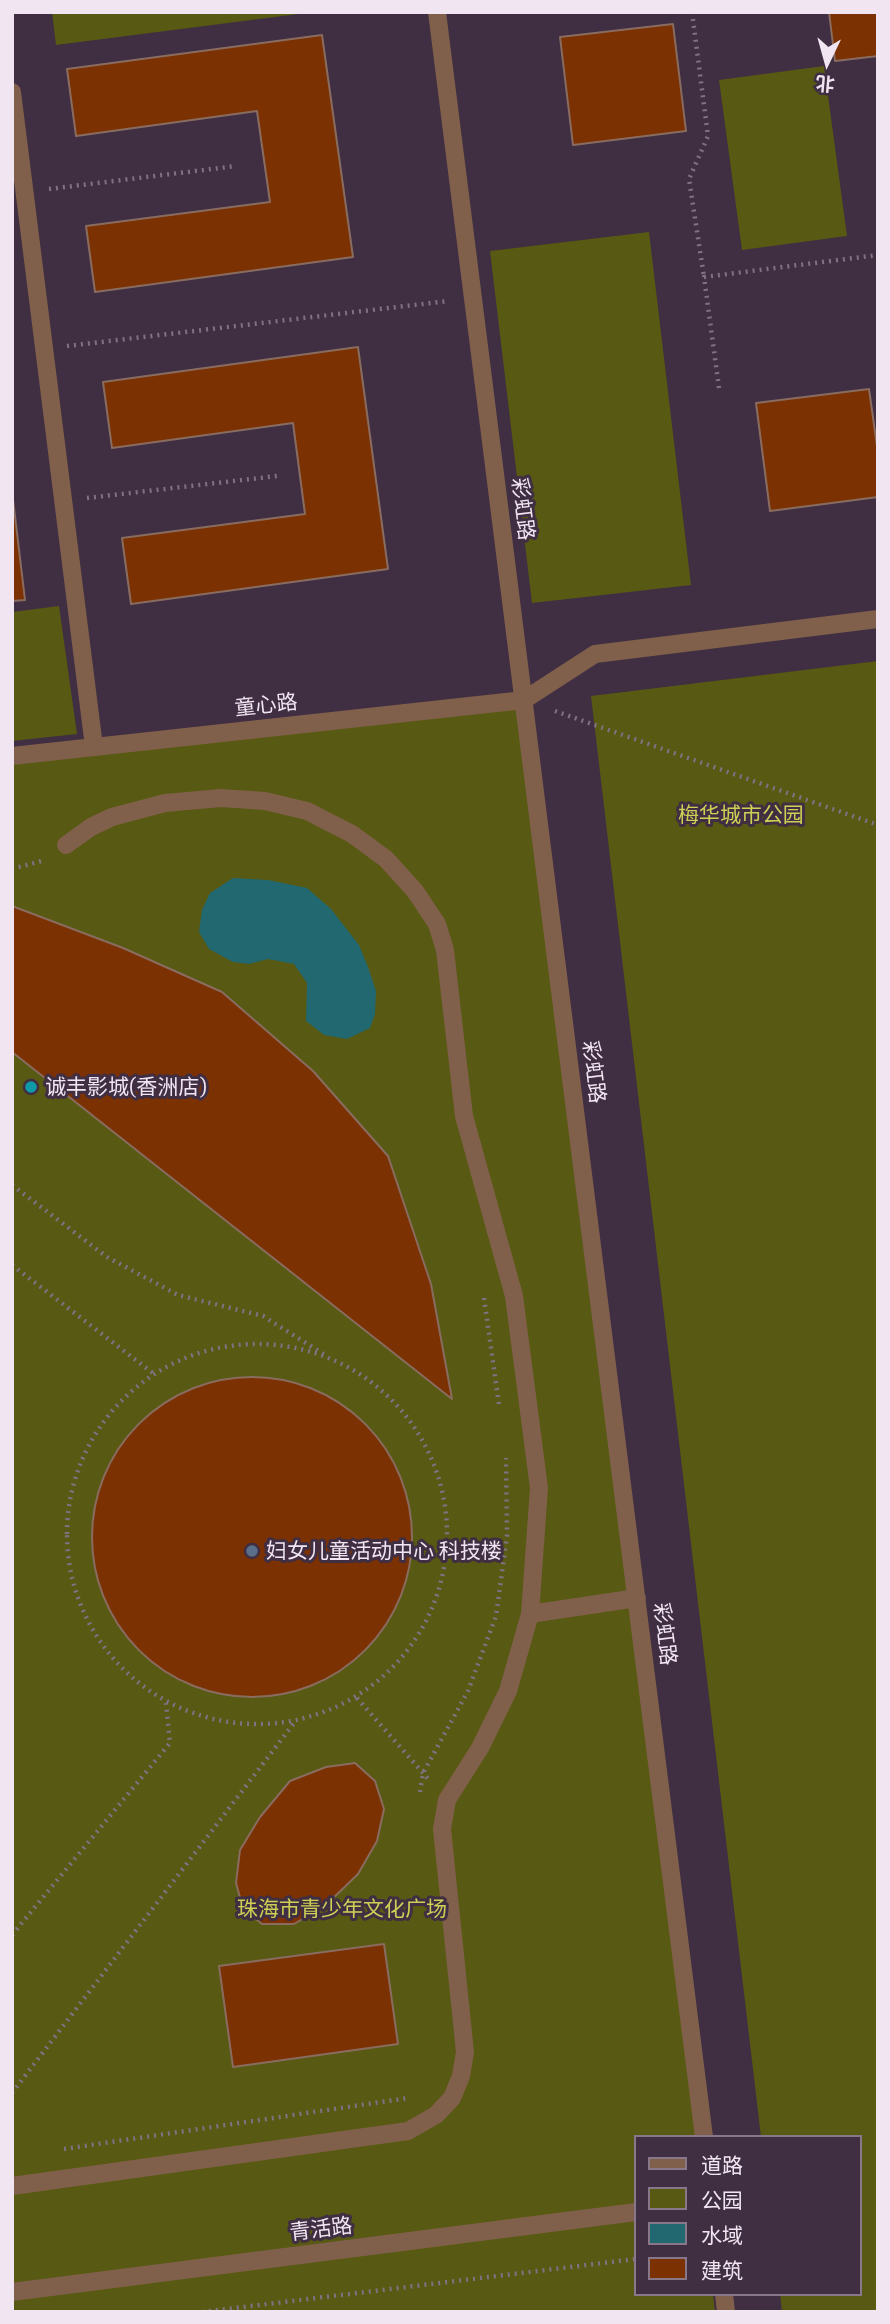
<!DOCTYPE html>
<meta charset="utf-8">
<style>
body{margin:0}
#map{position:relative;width:890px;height:2324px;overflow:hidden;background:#402e43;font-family:"Exo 2","Noto Sans SC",sans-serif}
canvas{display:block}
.frame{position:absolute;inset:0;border:14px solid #f1e5f2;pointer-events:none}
.legend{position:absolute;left:634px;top:2135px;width:228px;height:161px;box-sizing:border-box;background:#402e43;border:2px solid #877789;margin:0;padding:9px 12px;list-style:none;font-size:21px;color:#f1e5f2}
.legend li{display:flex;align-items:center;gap:14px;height:35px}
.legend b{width:35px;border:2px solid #877789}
.north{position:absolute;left:792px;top:28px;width:70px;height:70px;-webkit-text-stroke:5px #402e43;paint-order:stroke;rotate:185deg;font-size:19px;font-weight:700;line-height:28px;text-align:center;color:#f1e5f2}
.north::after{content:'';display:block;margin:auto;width:24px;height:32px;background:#f1e5f2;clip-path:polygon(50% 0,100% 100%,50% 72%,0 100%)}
</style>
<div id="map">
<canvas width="890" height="2324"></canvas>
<div class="frame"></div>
<ul class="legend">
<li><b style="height:9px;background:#80604b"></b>道路</li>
<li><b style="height:19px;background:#585912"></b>公园</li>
<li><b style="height:19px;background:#226871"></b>水域</li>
<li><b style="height:19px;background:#7b3101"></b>建筑</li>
</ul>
<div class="north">北</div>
</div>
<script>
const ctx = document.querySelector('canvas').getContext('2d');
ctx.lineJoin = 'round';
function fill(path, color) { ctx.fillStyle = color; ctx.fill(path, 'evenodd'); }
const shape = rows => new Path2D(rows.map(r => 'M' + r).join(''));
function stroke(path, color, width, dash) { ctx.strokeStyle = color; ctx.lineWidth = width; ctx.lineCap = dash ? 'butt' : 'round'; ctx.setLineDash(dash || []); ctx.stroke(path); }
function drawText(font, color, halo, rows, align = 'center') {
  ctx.font = font + ' "Exo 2","Noto Sans SC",sans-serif'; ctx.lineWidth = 6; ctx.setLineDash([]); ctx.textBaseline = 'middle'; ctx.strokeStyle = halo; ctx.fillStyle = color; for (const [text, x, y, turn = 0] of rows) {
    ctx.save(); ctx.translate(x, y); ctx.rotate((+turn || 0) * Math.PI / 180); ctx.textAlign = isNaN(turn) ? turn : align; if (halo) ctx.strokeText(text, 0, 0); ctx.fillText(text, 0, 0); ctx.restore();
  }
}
const green = shape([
 [52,12,314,12,56,45],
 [824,66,847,236,742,250,719,80],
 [649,232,691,585,532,603,490,251],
 [59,606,77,734,12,741,12,612],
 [878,661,878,2312,782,2312,780,2294,860,2294,860,2137,761,2137,591,696],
 [523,701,703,2137,636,2137,636,2211,12,2291,12,756],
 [636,2220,636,2294,713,2294,715,2311,12,2312,12,2300]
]);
const water = shape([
 [233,878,268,880,307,888,331,909,359,945,368,967,376,991,375,1014,370,1028,347,1039,324,1035,306,1021,307,983,294,964,268,959,249,964,233,962,209,949,199,932,202,910,210,893]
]);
const building = shape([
 [829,12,878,12,878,56,835,61,829,12],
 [673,24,686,131,573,145,560,37,673,24],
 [322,35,353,257,95,292,86,226,270,202,257,111,76,136,67,69,322,35],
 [358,347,388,569,131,604,122,538,305,514,293,423,112,448,103,382,358,347],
 [869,389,878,453,878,497,770,511,756,403,869,389],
 [12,491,25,600,12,601,12,491],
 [12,906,123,948,222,992,313,1071,388,1156,431,1284,452,1399,12,1052,12,906],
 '92 1537a160 160 0 1 1 320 0a160 160 0 1 1-320 0Z',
 [355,1763,375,1781,384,1809,377,1841,358,1874,326,1905,294,1924,262,1924,243,1908,236,1883,240,1850,260,1817,290,1781,326,1767,355,1763],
 [384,1944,398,2044,233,2067,219,1966,384,1944]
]);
const path = shape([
 [692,12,708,136,689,179,704,277],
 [49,189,236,166],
 [67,346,448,301],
 [719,388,704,277,878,255],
 [87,498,277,476],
 [555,711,878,825],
 [12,869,45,860],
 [12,1185,107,1257,178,1295,263,1316,325,1355],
 [12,1265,154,1374],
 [484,1298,499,1405],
 '67 1534a190 190 0 1 1 380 0a190 190 0 1 1-380 0Z',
 [357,1698,430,1781],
 [420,1792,423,1773,468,1691,496,1616,507,1536,506,1458],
 [12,1935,170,1743,166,1703],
 [12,2093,294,1723],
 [64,2149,408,2098],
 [202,2312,636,2259]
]);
const minor = shape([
 [437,12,704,2137],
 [12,92,94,747],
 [12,756,524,700,595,654,878,619],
 [530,1614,637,1598],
 [12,2186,408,2131,436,2115,452,2098,461,2076,465,2052,442,1829,447,1800,480,1748,508,1691,530,1614,539,1488,514,1296,464,1116,445,950,437,924,415,891,386,859,352,834,307,811,265,801,221,798,165,803,112,817,91,827,66,845],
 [12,2292,636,2212],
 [724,2294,726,2312]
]);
const markers = [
 [31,1087,7,"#0f9aa8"],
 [252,1551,7,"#5c6f8a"]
];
const streetNames = [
 ["彩虹路",523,509,83],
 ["童心路",266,705,-6],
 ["彩虹路",594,1072,83],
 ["彩虹路",665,1634,83],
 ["青活路",321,2229,-7]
];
const parkNames = [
 ["梅华城市公园",741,815],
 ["珠海市青少年文化广场",342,1909]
];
const poiNames = [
 ["诚丰影城(香洲店)",45,1087],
 ["妇女儿童活动中心 科技楼",266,1551]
];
fill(green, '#585912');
fill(water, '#226871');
fill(building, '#7b3101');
stroke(building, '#896c5f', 2);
stroke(path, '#807183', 4.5, [2, 5]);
stroke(minor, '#80604b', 18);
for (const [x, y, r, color] of markers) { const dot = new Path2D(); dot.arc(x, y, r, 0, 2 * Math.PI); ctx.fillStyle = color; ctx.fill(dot); stroke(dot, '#402e43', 2.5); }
drawText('21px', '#f1e5f2', '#402e43', streetNames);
drawText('21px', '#cdd054', '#402e43', parkNames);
drawText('21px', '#f1e5f2', '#402e43', poiNames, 'left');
</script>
